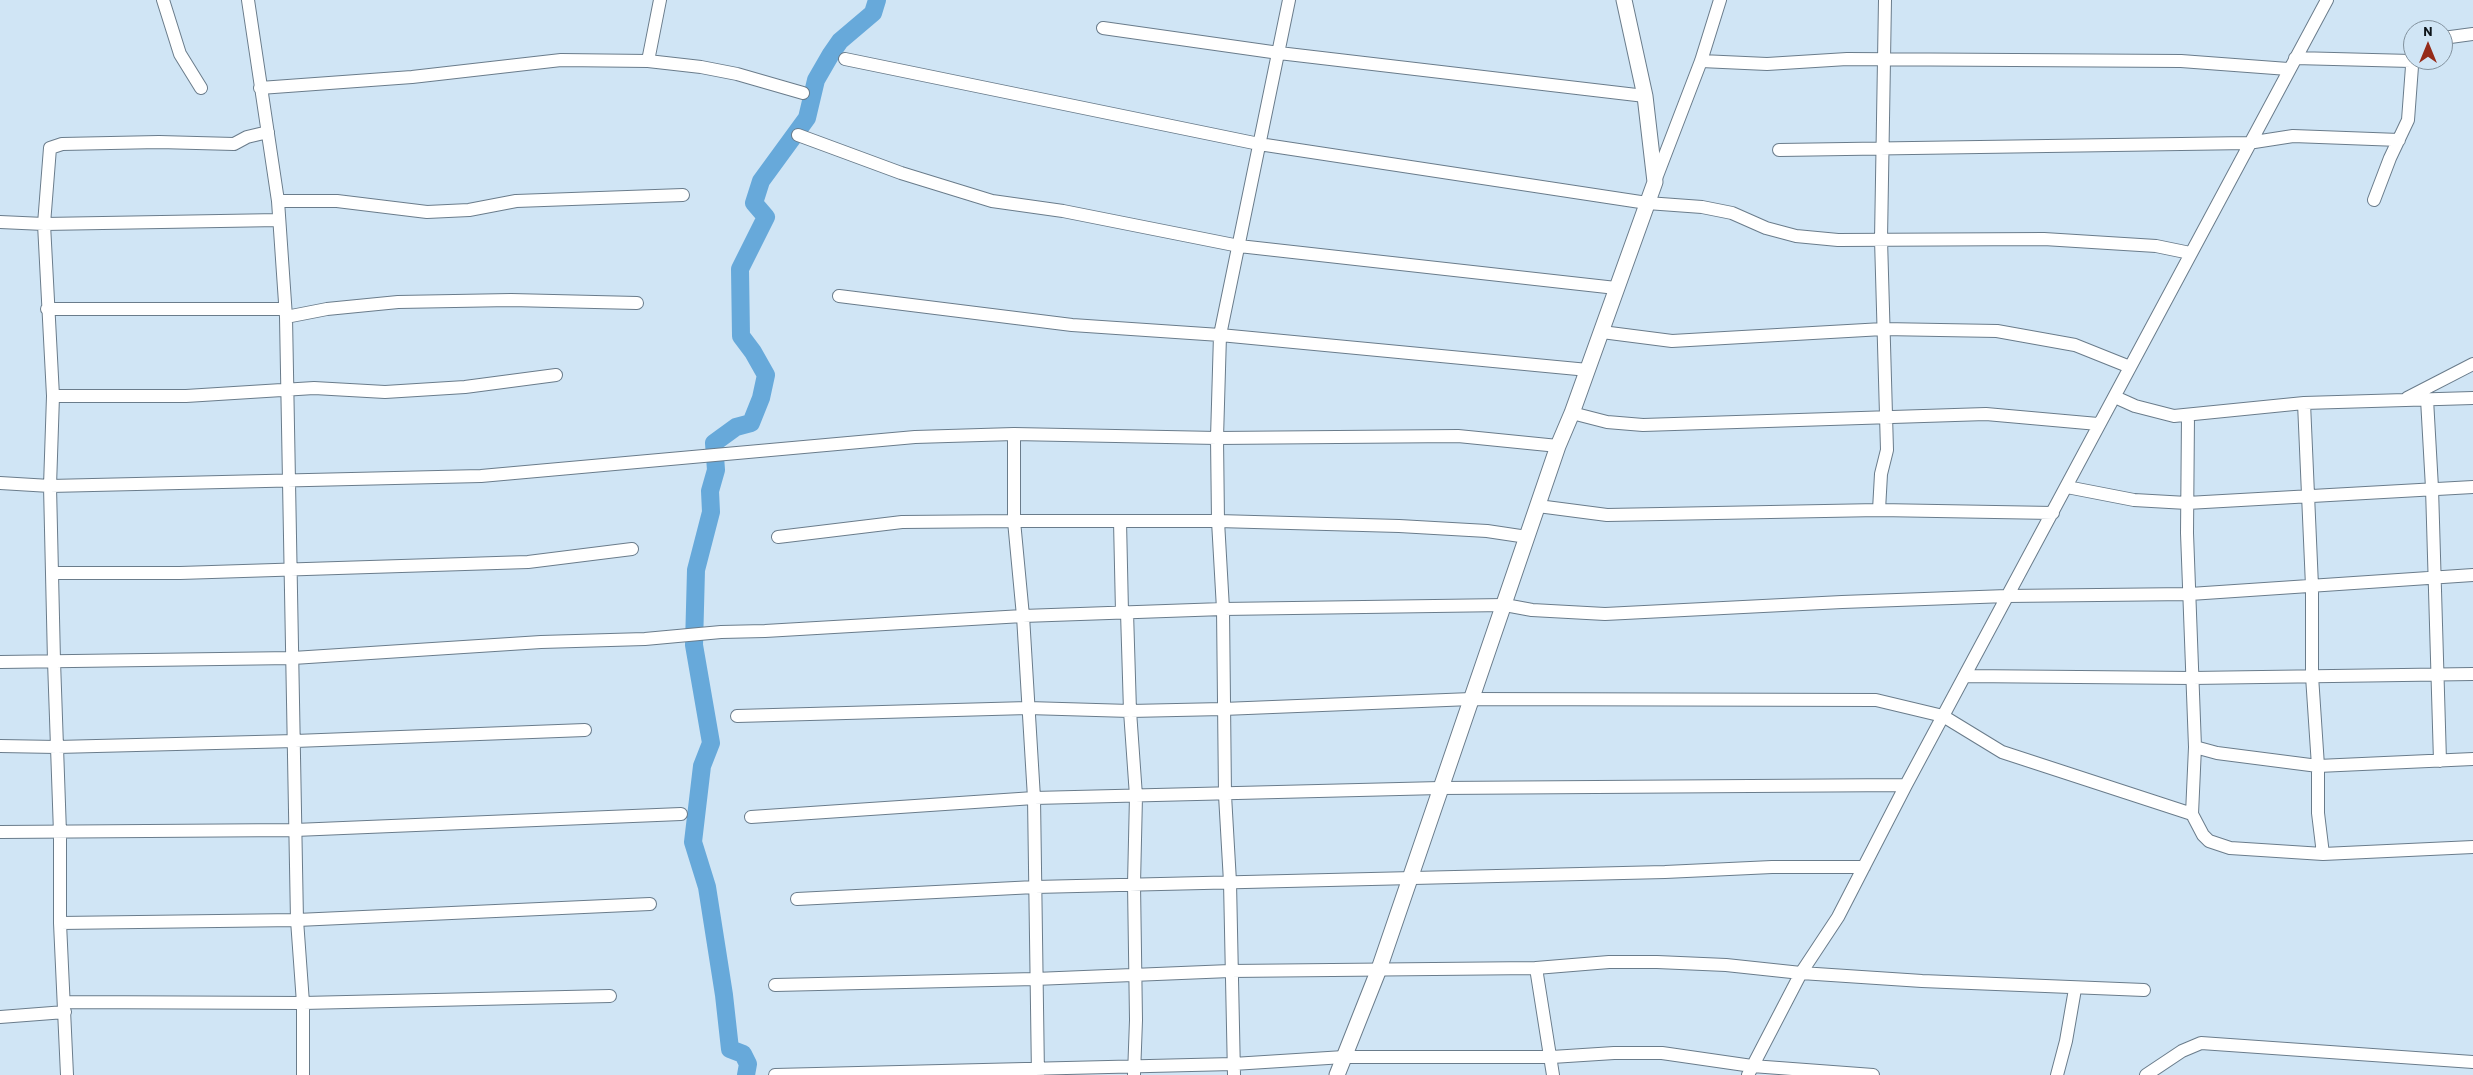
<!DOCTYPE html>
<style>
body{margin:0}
#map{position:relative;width:2473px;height:1075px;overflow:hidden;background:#d0e5f5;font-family:Barlow,sans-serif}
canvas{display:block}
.north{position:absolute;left:2403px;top:20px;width:50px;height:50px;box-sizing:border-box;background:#d0e5f5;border:1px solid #82919d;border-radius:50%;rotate:0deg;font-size:14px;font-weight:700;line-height:20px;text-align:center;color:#0d1419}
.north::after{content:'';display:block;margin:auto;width:18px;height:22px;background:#952b19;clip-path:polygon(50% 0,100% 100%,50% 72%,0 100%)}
</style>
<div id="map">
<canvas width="2473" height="1075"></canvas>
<div class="north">N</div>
</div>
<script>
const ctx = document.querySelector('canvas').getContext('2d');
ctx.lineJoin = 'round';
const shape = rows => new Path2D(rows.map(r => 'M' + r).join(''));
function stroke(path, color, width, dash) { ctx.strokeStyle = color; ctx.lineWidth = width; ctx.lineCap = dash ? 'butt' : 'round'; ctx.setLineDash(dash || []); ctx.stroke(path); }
const river = shape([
 [746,1075,748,1064,743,1054,730,1049,724,995,707,887,693,842,702,766,711,743,694,645,696,570,711,512,710,491,716,470,714,443,736,427,751,423,761,398,766,375,753,352,741,336,740,269,766,217,754,203,761,181,807,118,816,80,831,54,840,41,873,13,877,0]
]);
const minor = shape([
 [163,0,180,54,201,88],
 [248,0,278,201,286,317,297,920,303,1003,303,1075],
 [1103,28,1279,53,1645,96],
 [2443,38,2473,34],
 [2295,58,2411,61],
 [845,59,1259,144,1647,203,1702,207,1732,213,1766,228,1796,236,1838,240,2044,239,2156,246,2190,253],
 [648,61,660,0],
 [1701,61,1767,64,1847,59,2181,61,2288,69],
 [260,88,412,77,561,60,648,61,701,67,737,74,803,93],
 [798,135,901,173,992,201,1063,211,1239,246,1616,288],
 [1779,150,2248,143,2293,136,2399,140],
 [1655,181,1701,61,1720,0],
 [2374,200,2390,158,2408,120,2413,53],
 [278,201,337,201,427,212,469,210,516,201,683,195],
 [0,222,44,224,279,220],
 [839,296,1072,325,1220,335,1588,370],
 [47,309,285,309],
 [286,317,327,309,398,302,511,300,637,303],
 [1602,332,1672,341,1883,329,1997,331,2075,345,2130,367],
 [53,396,186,396,314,388,385,392,465,387,556,375],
 [2115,397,2135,406,2174,416,2304,403,2473,398],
 [2407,398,2473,364],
 [2427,399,2432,488,2440,761],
 [2304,403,2312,586,2312,676,2318,766,2318,813,2323,854],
 [1572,413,1607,422,1643,425,1986,414,2098,424],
 [2188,416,2187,533,2195,747,2192,814],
 [1014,434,1014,521,1023,616,1034,798,1038,1075],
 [0,483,50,486,481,476,915,437,1014,434,1217,438,1458,436,1558,446],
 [2067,487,2134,500,2187,503,2473,487],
 [1538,506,1607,515,1879,510,2053,513],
 [1879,510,1881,474,1887,450,1881,239,1885,0],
 [1120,521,1122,612],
 [778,537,902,522,1014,521,1218,521,1399,526,1487,531,1527,537],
 [52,573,180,573,528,562,632,549],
 [1127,612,1130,711,1136,796,1134,884,1136,1020,1134,1075],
 [0,662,293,658,541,642,645,639,721,632,765,631,1023,616,1223,609,1505,605,1532,610,1605,614,1842,602,2007,596,2190,594,2473,575],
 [1965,676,2192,678,2473,674],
 [737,716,1028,708,1130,711,1223,709,1471,699,1876,700,1943,716,2002,752,2192,814,2203,835,2209,841,2230,848,2323,854,2473,847],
 [0,746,57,747,295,741,585,730],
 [2195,747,2217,753,2318,766,2473,759],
 [751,817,1034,798,1440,788,1906,785],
 [0,832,295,830,681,814],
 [797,899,1035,887,1665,872,1772,867,1864,867],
 [60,923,297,920,650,904],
 [1536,968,1553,1075],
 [775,985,1035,979,1230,971,1536,968,1609,962,1657,962,1726,965,1801,973,1922,981,2144,990],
 [65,1002,303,1003,610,996],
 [0,1017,65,1012],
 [67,1075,60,923,60,833,54,661,50,486,53,396,44,224,50,148,62,144,159,142,234,144,247,137,268,132],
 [775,1075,1233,1064,1344,1057,1552,1057,1614,1053,1662,1053,1752,1066,1873,1075],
 [1234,1075,1230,882,1225,795,1223,609,1218,521,1217,438,1220,335,1289,0],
 [1748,1075,1801,973,1838,917,1906,785,2327,0],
 [2057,1075,2066,1041,2075,989],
 [2146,1075,2182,1051,2201,1043,2473,1062]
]);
const tertiary = shape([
 [1337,1075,1379,969,1558,446,1572,413,1655,182,1645,96,1624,0]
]);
stroke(river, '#67a9da', 18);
stroke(minor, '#6a7c8b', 14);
stroke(tertiary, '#6a7c8b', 17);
stroke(minor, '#fff', 12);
stroke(tertiary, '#fff', 15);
</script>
